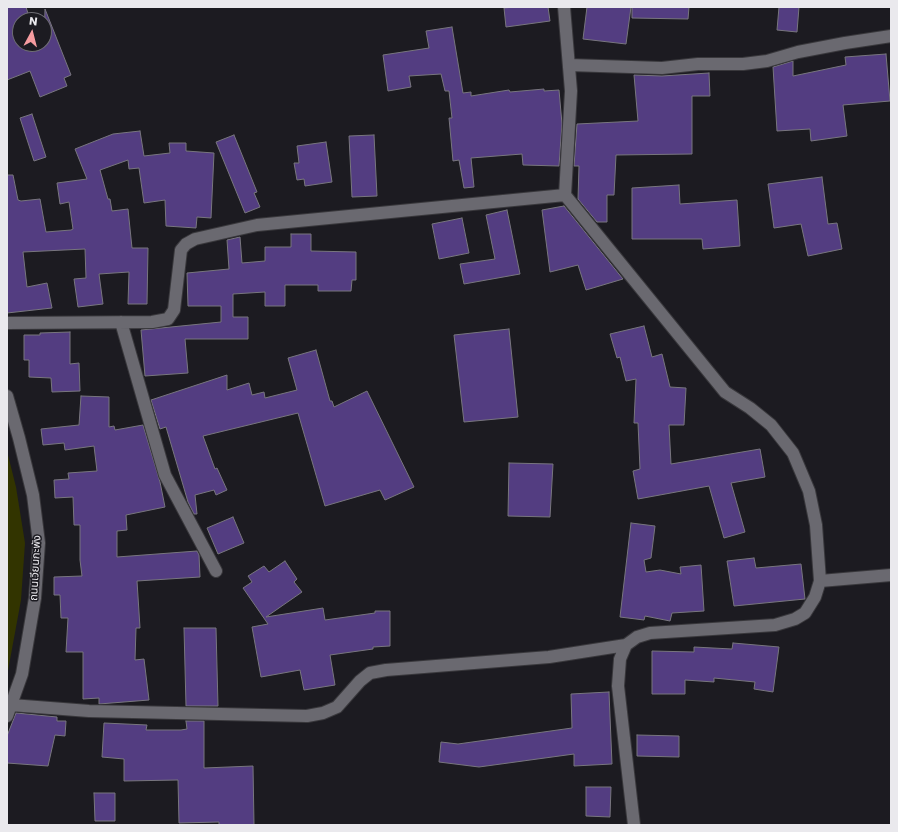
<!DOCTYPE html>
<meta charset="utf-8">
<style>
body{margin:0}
#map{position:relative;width:898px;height:832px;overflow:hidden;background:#1c1b21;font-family:Poppins,sans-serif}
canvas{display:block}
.frame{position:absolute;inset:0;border:8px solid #eae9ed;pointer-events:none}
.north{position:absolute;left:12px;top:12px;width:40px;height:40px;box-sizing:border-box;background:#1c1b21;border:1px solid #6e6d73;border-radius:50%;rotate:7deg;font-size:11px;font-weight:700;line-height:16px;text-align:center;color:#eae9ed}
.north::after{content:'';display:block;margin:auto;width:14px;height:18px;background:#f59b9f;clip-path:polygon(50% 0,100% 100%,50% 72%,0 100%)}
</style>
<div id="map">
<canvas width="898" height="832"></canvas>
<div class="frame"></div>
<div class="north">N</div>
</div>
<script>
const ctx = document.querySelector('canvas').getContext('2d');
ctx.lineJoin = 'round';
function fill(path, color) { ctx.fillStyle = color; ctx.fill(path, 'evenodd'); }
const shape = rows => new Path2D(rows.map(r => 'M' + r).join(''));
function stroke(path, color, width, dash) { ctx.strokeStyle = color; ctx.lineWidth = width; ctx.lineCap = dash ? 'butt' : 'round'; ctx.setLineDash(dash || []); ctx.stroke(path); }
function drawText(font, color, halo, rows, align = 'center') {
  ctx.font = font + ' Poppins,"Noto Sans Thai",sans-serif'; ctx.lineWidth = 3; ctx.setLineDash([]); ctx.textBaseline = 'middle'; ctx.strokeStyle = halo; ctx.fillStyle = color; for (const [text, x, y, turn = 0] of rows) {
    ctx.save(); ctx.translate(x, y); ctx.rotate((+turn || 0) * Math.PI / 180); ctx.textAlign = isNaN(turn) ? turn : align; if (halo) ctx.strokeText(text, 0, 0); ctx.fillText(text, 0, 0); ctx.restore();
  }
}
const green = shape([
 [7,451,16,487,25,543,21,600,7,676]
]);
const building = shape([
 [7,7,26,7,30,20,20,20,20,44,44,44,45,9,71,75,64,78,67,86,40,97,30,71,7,80,7,7],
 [515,7,548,7,550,21,506,27,504,8,515,7],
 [587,7,631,7,626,44,583,39,587,7],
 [632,7,689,7,688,19,632,18,632,7],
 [779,7,799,7,797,32,777,30,779,7],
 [452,27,463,93,471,92,471,96,509,90,510,92,544,89,544,91,559,90,562,124,559,166,523,165,522,154,471,158,474,187,464,188,459,160,453,161,449,118,452,118,449,91,445,91,441,74,409,76,411,87,388,91,383,55,429,48,426,31,452,27],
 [886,54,890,101,843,105,847,136,811,141,810,129,777,131,773,67,793,61,793,76,846,65,845,57,886,54],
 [709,73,710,96,692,96,692,154,616,155,614,195,607,195,607,222,597,222,578,199,579,166,574,166,577,124,638,121,634,75,662,76,709,73],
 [32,114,46,157,34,161,20,118,32,114],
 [140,131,144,156,170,153,169,143,186,143,186,151,214,153,211,218,197,217,196,228,166,226,165,200,144,203,139,168,129,169,128,160,100,170,108,199,110,199,112,211,128,209,132,248,148,248,147,304,128,304,129,272,99,274,103,304,78,307,74,279,86,278,85,249,23,252,27,287,47,283,52,308,7,313,7,175,13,175,18,200,21,201,40,199,46,232,71,230,73,229,69,202,60,204,57,183,87,179,75,149,113,134,140,131],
 [234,135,257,192,254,193,260,207,245,213,216,142,234,135],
 [374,135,377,196,352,197,349,136,374,135],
 [326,142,332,182,305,186,304,179,297,180,294,163,299,163,297,146,326,142],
 [822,177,828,224,837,223,842,249,808,256,801,224,774,228,768,184,822,177],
 [679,185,680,204,737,200,740,246,703,249,702,239,632,239,632,188,679,185],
 [564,206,623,279,586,290,578,265,550,272,542,210,564,206],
 [507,210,520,274,464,284,460,264,495,259,486,215,507,210],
 [462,218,469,253,439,259,432,224,462,218],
 [291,234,311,234,311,251,356,252,356,280,352,280,351,291,318,291,318,285,285,285,285,306,265,306,265,292,233,294,233,317,248,317,248,339,185,339,188,373,145,376,141,330,221,322,221,306,188,306,187,273,229,269,227,240,240,237,242,263,265,261,265,247,291,247,291,234],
 [644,326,652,357,662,354,670,387,686,388,684,425,669,425,671,464,760,449,765,477,731,483,745,532,724,538,709,486,638,499,633,471,640,469,638,423,634,423,636,379,626,381,620,357,617,358,610,334,644,326],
 [509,329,518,417,464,422,454,335,509,329],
 [70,332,70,364,79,363,80,391,52,392,51,378,29,377,29,360,24,360,24,335,40,335,40,333,70,332],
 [316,350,330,401,332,401,334,407,367,391,414,487,385,500,380,490,325,506,298,413,203,436,215,469,217,468,227,490,216,495,214,490,195,495,197,514,194,514,188,502,166,427,160,429,151,400,227,375,227,390,249,383,252,395,264,392,265,398,297,390,288,358,316,350],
 [81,396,109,397,109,427,114,426,115,430,143,425,160,482,165,507,126,515,127,530,117,531,117,557,197,551,199,555,200,577,137,581,140,628,136,628,135,660,144,659,149,700,99,704,99,698,83,699,83,652,66,652,68,618,61,618,60,595,54,595,54,577,82,576,80,560,80,525,74,525,73,497,55,498,54,480,69,479,68,473,97,471,94,446,65,450,64,443,43,445,41,429,79,425,81,396],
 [509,463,553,464,550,517,508,516,509,463],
 [233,517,244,543,218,554,207,528,233,517],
 [631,523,655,526,651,558,644,560,646,572,660,570,681,574,680,567,701,565,704,611,672,613,670,621,645,616,644,620,620,617,631,523],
 [754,558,756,568,801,564,805,599,734,606,727,561,754,558],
 [285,561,297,579,294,582,302,592,266,617,323,608,325,620,375,613,375,611,390,611,390,646,373,647,373,649,330,655,335,685,304,690,300,670,261,677,252,627,268,624,243,588,252,582,248,576,264,566,269,572,285,561],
 [184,628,216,628,218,706,186,706,184,628],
 [733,643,779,647,773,692,754,689,755,682,714,678,714,682,685,680,685,694,652,694,652,651,694,652,694,647,732,649,733,643],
 [609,692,612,764,574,766,574,754,479,767,439,762,441,742,458,744,572,728,571,694,609,692],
 [16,713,57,717,57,721,66,721,65,736,55,735,48,766,7,763,7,736,16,713],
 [186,721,204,721,204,768,253,766,254,825,219,825,219,822,179,823,178,780,124,781,124,759,102,757,104,723,147,725,146,730,181,730,187,729,186,721],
 [637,735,679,736,679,757,637,756,637,735],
 [586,787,611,787,610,817,586,816,586,787],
 [94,793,115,793,115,821,95,821,94,793]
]);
const street = shape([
 [564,7,571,91,565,195],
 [569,65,662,68,698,64,743,64,767,61,798,52,845,43,891,36],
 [121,322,165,475,216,571],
 [7,323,152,322,168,319,174,310,181,250,186,244,195,239,257,225,565,195,725,392,750,408,771,425,793,453,809,491,816,525,820,581,815,597,805,613,795,619,775,625,650,633,637,637,626,645,620,659,618,686,634,825],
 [7,396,19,438,33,495,39,543,35,598,22,674,7,716],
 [820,581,891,575],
 [11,705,89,711,307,716,323,713,337,707,360,681,370,673,386,670,549,657,626,645]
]);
const streetNames = [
 ["ถนนเวียนกะพัง",36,568,-87]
];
fill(green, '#323400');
fill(building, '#533d81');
stroke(building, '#78767e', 1);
stroke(street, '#39383c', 14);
stroke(street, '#6a6970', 12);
drawText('11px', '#eae9ed', '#1c1b21', streetNames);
</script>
